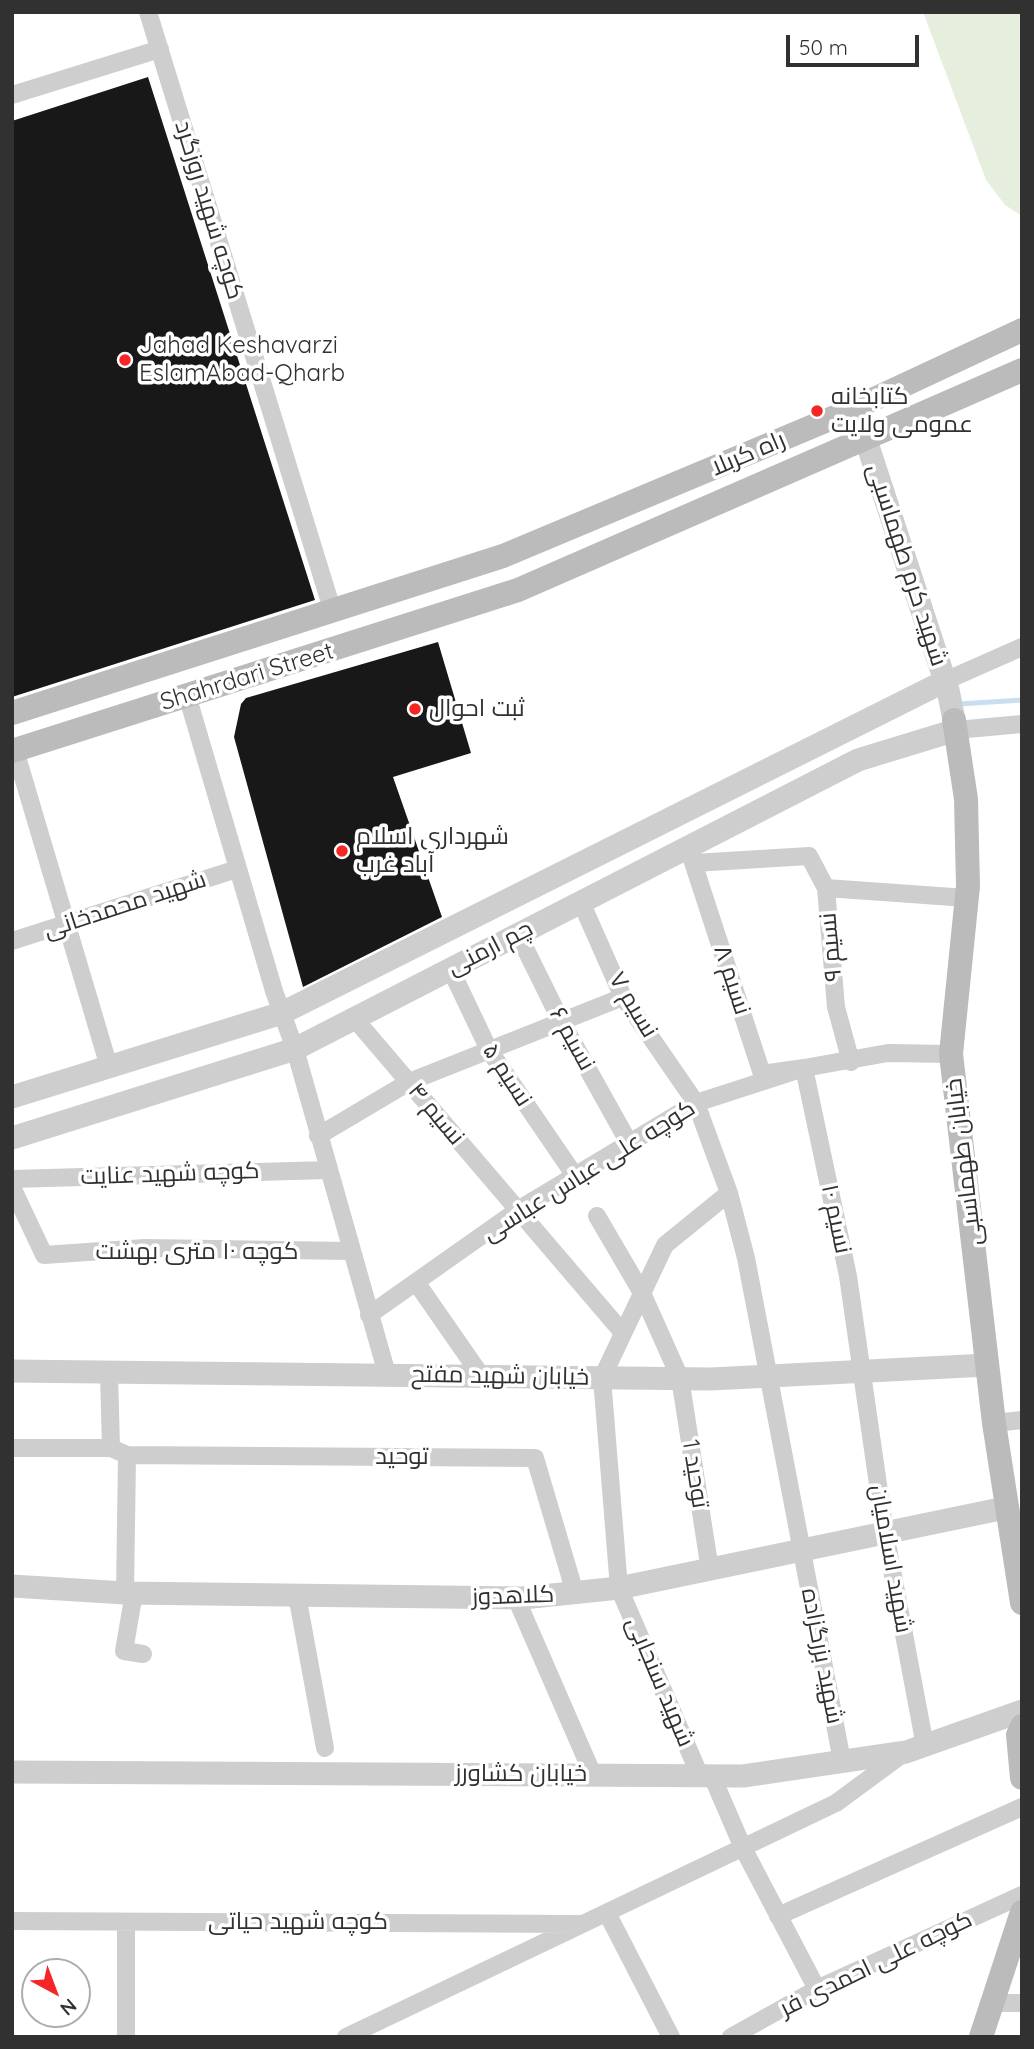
<!DOCTYPE html>
<meta charset="utf-8">
<style>
body{margin:0}
#map{position:relative;width:1034px;height:2049px;overflow:hidden;background:#fff;font-family:Quicksand,sans-serif}
canvas{display:block}
.frame{position:absolute;inset:0;border:14px solid #313131;pointer-events:none}
.north{position:absolute;left:21px;top:1958px;width:70px;height:70px;box-sizing:border-box;background:#fff;border:2px solid #adadad;border-radius:50%;rotate:139deg;font-size:19px;font-weight:700;line-height:28px;text-align:center;color:#313131}
.north::after{content:'';display:block;margin:auto;width:24px;height:32px;background:#f52626;clip-path:polygon(50% 0,100% 100%,50% 72%,0 100%)}
.scale{position:absolute;left:786px;top:35px;width:133px;height:32px;box-sizing:border-box;border:4px solid #313131;border-top:0;padding-left:9px;font-size:21px;line-height:24px;white-space:nowrap;color:#313131;-webkit-text-stroke:5px #fff;paint-order:stroke}
</style>
<div id="map">
<canvas width="1034" height="2049"></canvas>
<div class="frame"></div>
<div class="north">N</div>
<div class="scale">50 m</div>
</div>
<script>
const ctx = document.querySelector('canvas').getContext('2d');
ctx.lineJoin = 'round';
function fill(path, color) { ctx.fillStyle = color; ctx.fill(path, 'evenodd'); }
const shape = rows => new Path2D(rows.map(r => 'M' + r).join(''));
function stroke(path, color, width, dash) { ctx.strokeStyle = color; ctx.lineWidth = width; ctx.lineCap = dash ? 'butt' : 'round'; ctx.setLineDash(dash || []); ctx.stroke(path); }
function drawText(font, color, halo, rows, align = 'center') {
  ctx.font = font + ' Quicksand,Cairo,sans-serif'; ctx.lineWidth = 7; ctx.setLineDash([]); ctx.textBaseline = 'middle'; ctx.strokeStyle = halo; ctx.fillStyle = color; for (const [text, x, y, turn = 0] of rows) {
    ctx.save(); ctx.translate(x, y); ctx.rotate((+turn || 0) * Math.PI / 180); ctx.textAlign = isNaN(turn) ? turn : align; if (halo) ctx.strokeText(text, 0, 0); ctx.fillText(text, 0, 0); ctx.restore();
  }
}
const green = shape([
 [923,12,1022,12,1022,216,1005,205,986,180]
]);
const stream = shape([
 [959,704,1022,700]
]);
const building = shape([
 [148,77,315,600,12,697,12,121],
 [438,642,471,753,393,777,442,917,303,987,234,737,241,704,246,698]
]);
const minor = shape([
 [148,12,332,609],
 [12,95,160,49],
 [945,681,1022,647],
 [187,695,274,991,295,1049,387,1374],
 [956,730,1022,724],
 [15,750,109,1067],
 [688,847,762,1074,804,1068,848,1276,885,1533,925,1746],
 [694,863,809,856,826,888],
 [581,902,623,997,696,1103,729,1193,746,1258,842,1761],
 [518,934,561,1021,629,1143],
 [12,941,237,869],
 [450,968,489,1050,575,1176],
 [354,1018,623,1333],
 [851,1062,836,1007,826,888,967,898],
 [318,1136,409,1082,623,997],
 [12,1179,328,1170],
 [12,1187,44,1255,145,1248,350,1251],
 [597,1216,642,1293,680,1378,710,1570],
 [416,1282,482,1377],
 [369,1315,518,1210,696,1103,804,1068,888,1053,951,1054],
 [109,1373,111,1448,127,1455,125,1593],
 [994,1423,1022,1420],
 [12,1448,111,1448],
 [127,1455,535,1458,575,1593],
 [134,1593,124,1651,143,1654],
 [297,1595,325,1748],
 [516,1598,593,1775],
 [700,1776,619,1588,602,1378,665,1245,729,1193],
 [712,1776,743,1848,817,1989],
 [607,1913,671,2037],
 [778,1916,1022,1807],
 [12,1921,579,1924],
 [126,1922,126,2037],
 [993,2003,1022,2003],
 [346,2037,836,1803,904,1753],
 [731,2037,817,1989,1022,1895]
]);
const tertiary = shape([
 [866,440,948,690,954,720],
 [12,1097,282,1013,945,681],
 [12,1138,295,1049,858,760,956,730],
 [12,1371,711,1379,987,1365],
 [12,1586,125,1593,523,1598,619,1588,1005,1508],
 [12,1772,743,1776,906,1752,1022,1711]
]);
const secondary = shape([
 [12,713,503,556,842,414,1022,330],
 [954,720,966,799,968,886,951,1054,994,1423,1022,1603],
 [12,751,518,590,1022,370],
 [1022,1726,1018,1735,1022,1778],
 [981,2037,1022,1912]
]);
const markers = [
 [125,360,7,"#f52626"],
 [817,411,7,"#f52626"],
 [415,709,7,"#f52626"],
 [342,851,7,"#f52626"]
];
const streetNames = [
 ["کوچه شهید روزگرد",209,210,73],
 ["راه کربلا",748,454,-23],
 ["شهید کرم طهماسبی",907,565,72],
 ["Shahrdari Street",247,677,-17],
 ["شهید محمدخانی",125,905,-18],
 ["نسیم ۹",831,947,-95],
 ["چم ارمنی",490,948,-27],
 ["نسیم ۸",732,980,72],
 ["نسیم ۷",633,1005,59],
 ["نسیم ۶",572,1039,61],
 ["نسیم ۵",507,1075,57],
 ["نسیم ۴",436,1114,50],
 ["خیابان طهماسبی",964,1162,-97],
 ["کوچه علی عباس عباسی",589,1171,-32],
 ["کوچه شهید عنایت",170,1174,-2],
 ["نسیم ۱۰",836,1219,78],
 ["کوچه ۱۰ متری بهشت",197,1252],
 ["خیابان شهید مفتح",500,1376,1],
 ["توحید",402,1457],
 ["توحید 1",695,1474,81],
 ["شهید اسلامیان",891,1559,80],
 ["کلاهدوز",513,1596,-2],
 ["شهید بزرگزاده",822,1656,79],
 ["شهید سنجابی",660,1682,67],
 ["خیابان کشاورز",521,1774],
 ["کوچه شهید حیاتی",298,1922],
 ["کوچه علی احمدی فر",876,1964,-26]
];
const poiNames = [
 ["Jahad Keshavarzi",139,346],
 ["EslamAbad-Qharb",139,374],
 ["کتابخانه",831,397],
 ["عمومی ولایت",831,425],
 ["ثبت احوال",429,709],
 ["شهرداری اسلام",356,837],
 ["آباد غرب",356,865]
];
fill(green, '#e6efde');
stroke(stream, '#c9def0', 5);
fill(building, '#181818');
stroke(minor, '#cecece', 18);
stroke(tertiary, '#cecece', 23);
stroke(secondary, '#bbb', 24);
for (const [x, y, r, color] of markers) { const dot = new Path2D(); dot.arc(x, y, r, 0, 2 * Math.PI); ctx.fillStyle = color; ctx.fill(dot); stroke(dot, '#fff', 2.5); }
drawText('24px', '#313131', '#fff', streetNames);
drawText('24px', '#313131', '#fff', poiNames, 'left');
</script>
